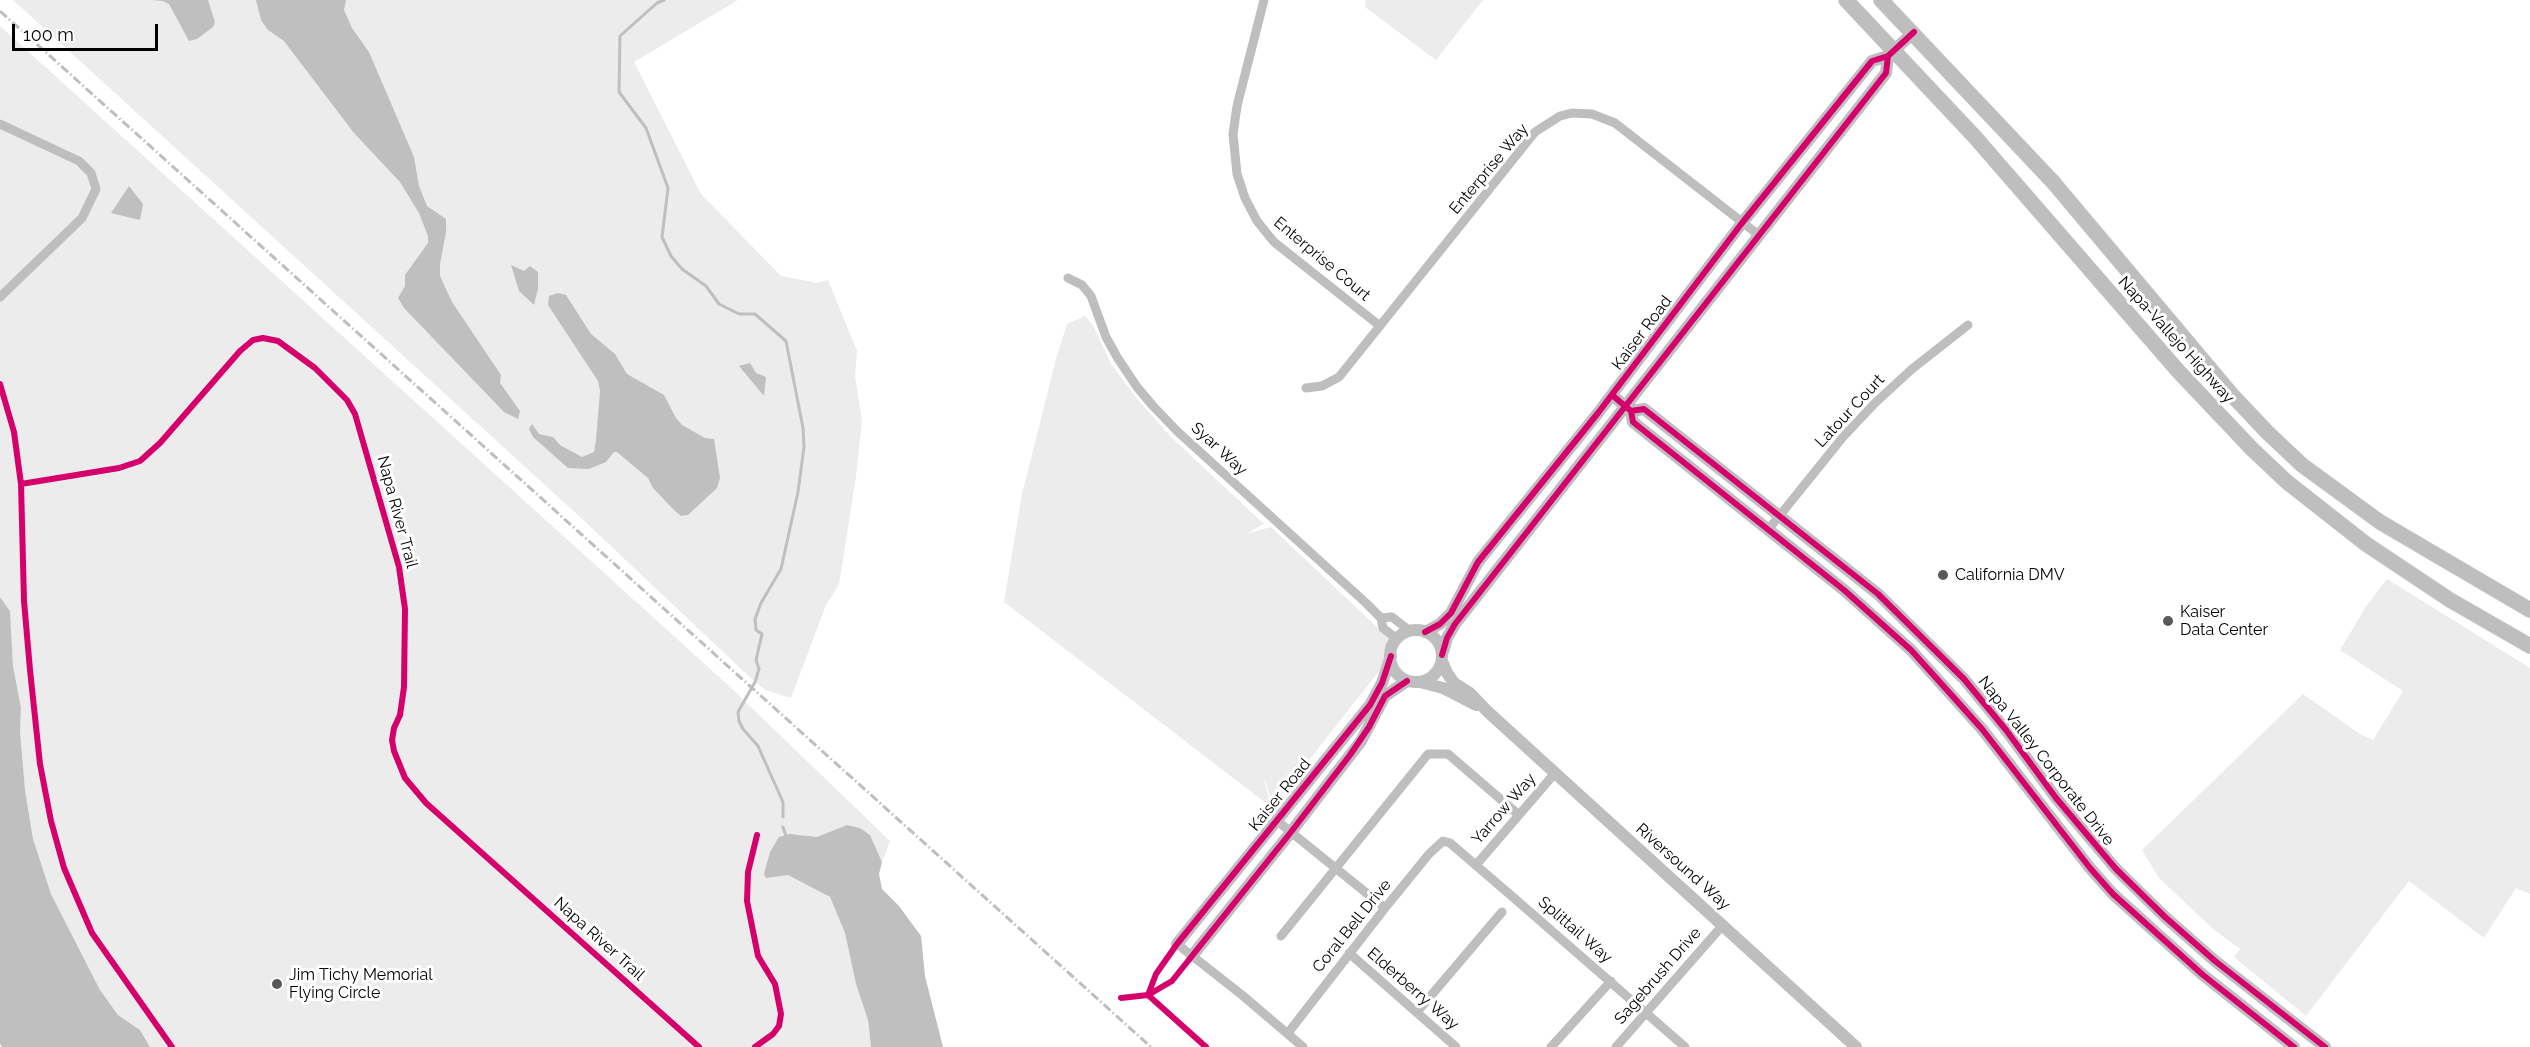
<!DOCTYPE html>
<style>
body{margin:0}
#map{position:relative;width:2530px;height:1047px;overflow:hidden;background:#fff;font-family:Raleway,sans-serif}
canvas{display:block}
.scale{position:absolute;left:12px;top:24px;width:146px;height:27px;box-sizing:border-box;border:3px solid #000;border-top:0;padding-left:8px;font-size:18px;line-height:21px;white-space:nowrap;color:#000;-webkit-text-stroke:4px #fff;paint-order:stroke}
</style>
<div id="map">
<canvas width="2530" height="1047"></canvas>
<div class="scale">100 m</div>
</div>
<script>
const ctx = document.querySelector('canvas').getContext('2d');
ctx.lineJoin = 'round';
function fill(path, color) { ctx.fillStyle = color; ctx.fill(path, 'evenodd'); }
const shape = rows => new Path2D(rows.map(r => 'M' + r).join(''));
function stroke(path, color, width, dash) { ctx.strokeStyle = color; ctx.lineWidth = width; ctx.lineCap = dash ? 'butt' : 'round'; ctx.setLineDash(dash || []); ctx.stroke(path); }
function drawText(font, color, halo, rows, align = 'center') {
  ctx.font = font + ' Raleway,sans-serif'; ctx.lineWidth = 6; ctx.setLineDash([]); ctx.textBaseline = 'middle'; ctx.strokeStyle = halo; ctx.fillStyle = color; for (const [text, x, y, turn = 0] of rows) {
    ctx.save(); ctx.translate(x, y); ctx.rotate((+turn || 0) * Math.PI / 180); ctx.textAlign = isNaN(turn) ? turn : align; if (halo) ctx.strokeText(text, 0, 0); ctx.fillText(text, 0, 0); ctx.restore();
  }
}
const green = shape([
 [13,0,738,0,634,62,701,194,781,276,817,283,828,280,857,351,855,375,862,421,856,476,839,585,826,605,791,698,766,690,755,682,580,517],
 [1366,0,1483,0,1436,60,1365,7],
 [0,26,728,685,890,841,882,862,870,835,860,828,847,825,817,837,808,837,800,834,774,844,764,874,788,875,830,897,845,933,856,984,868,1020,871,1047,150,1047,140,1030,118,1015,100,990,51,894,33,839,25,790,20,731,21,708,13,666,10,611,0,597],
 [1085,316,1093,325,1111,364,1138,400,1172,438,1264,524,1246,534,1271,527,1398,647,1273,806,1262,771,1271,807,1004,602,1022,494,1056,359,1067,324],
 [2387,579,2530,668,2530,894,2516,888,2484,938,2409,881,2306,1016,2234,957,2240,949,2212,928,2159,878,2142,850,2303,694,2360,734,2373,740,2403,691,2340,650,2367,605]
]);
const water = shape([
 [152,0,208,0,215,22,213,27,197,39,189,41,169,4,163,1],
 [256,0,346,0,344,10,352,28,369,52,414,157,419,186,427,206,446,219,446,232,440,264,440,276,452,302,501,375,500,383,520,411,518,419,504,412,404,308,398,298,405,286,405,275,428,243,428,236,419,213,400,182,354,133,284,41,268,30,261,20],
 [129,186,143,204,140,220,111,213],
 [511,265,524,271,530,266,538,272,538,289,534,305,519,291],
 [558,293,566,295,591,334,615,354,627,374,664,395,676,418,682,425,705,438,714,439,720,478,717,488,688,515,681,516,675,511,653,488,648,478,617,452,614,452,606,462,589,469,568,468,533,437,529,429,532,424,539,434,553,437,560,445,582,457,594,452,596,440,600,391,598,381,548,305,549,296],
 [750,363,756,373,766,377,764,396,739,366],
 [0,597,10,611,13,666,21,708,20,731,25,790,33,839,51,894,100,990,118,1015,140,1030,150,1047,2,1047,0,1044],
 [847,825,860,828,870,835,882,862,879,874,882,889,899,906,921,936,925,976,943,1047,871,1047,868,1020,856,984,845,933,830,897,788,875,766,878,764,874,770,852,779,837,790,834,817,837]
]);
const stream = shape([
 [664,0,657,3,620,36,619,92,646,128,668,188,662,237,671,256,682,269,706,286,719,304,739,314,755,314,786,341,803,428,804,447,798,492,781,569,761,603,755,619,756,630,762,634,756,660,759,669,755,682,738,712,739,721,743,729,758,746,778,791,783,802,783,817],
 [783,827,786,836]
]);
const minor = shape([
 [1264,0,1237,106,1233,134,1237,174,1245,198,1257,221,1274,242,1380,326],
 [0,124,79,161,91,173,96,189,82,218,0,297],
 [1068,278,1082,285,1091,296,1106,337,1117,357,1137,387,1153,406,1177,431,1366,603,1381,618,1383,628,1397,639],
 [1306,388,1322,386,1339,377,1535,132,1560,116,1572,113,1592,114,1615,123,1760,236],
 [1768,530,1843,437,1875,403,1912,369,1968,325],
 [1381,618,1392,617,1410,631],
 [1276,820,1385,908],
 [1476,865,1555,773],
 [1281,936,1428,754,1448,754,1519,815],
 [1177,944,1242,995,1303,1047],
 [1349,953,1456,1047],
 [1417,1012,1502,912],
 [1288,1033,1385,908,1429,854,1443,841,1450,843,1514,898,1685,1047],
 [1551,1047,1611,981],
 [1616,1047,1722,926]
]);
const tertiary = shape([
 [1612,395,1631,411,1633,422,1844,590,1911,650,1982,729,2090,868,2113,894,2203,975,2294,1047],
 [1631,411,1644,409,1878,594,1964,679,2006,730,2056,798,2116,869,2165,917,2215,961,2325,1047],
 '1390 656a26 26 0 1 1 52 0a26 26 0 1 1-52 0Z',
 [1425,632,1440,624,1451,613,1478,562,1598,413,1742,223,1872,61,1888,56,1914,32],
 [1442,655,1447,638,1455,624,1886,73,1888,56],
 [1442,661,1447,673,1454,683,1470,693,1487,711,1856,1047],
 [1420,682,1443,688,1476,705],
 [1177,944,1370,705,1382,683,1391,656],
 [1192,956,1291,832,1361,741,1385,696,1407,681]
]);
const primary = shape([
 [1846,0,1974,136,2179,372,2252,449,2287,482,2366,544,2450,600,2530,646],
 [1881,0,2053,182,2232,395,2267,432,2302,465,2380,522,2530,610]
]);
const rail = shape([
 [0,11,1151,1047]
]);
const cycleway = shape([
 [0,384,14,432,21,484,24,601,30,670,40,764,51,821,64,868,92,933,172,1047],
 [1612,395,1631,411,1633,422,1844,590,1911,650,1982,729,2090,868,2113,894,2203,975,2294,1047],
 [1631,411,1644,409,1878,594,1964,679,2006,730,2056,798,2116,869,2165,917,2215,961,2325,1047],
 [21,484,119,468,140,461,160,443,240,351,253,340,263,338,278,341,315,368,347,400,355,414,399,567,405,609,404,687,400,715,394,728,392,740,394,751,405,778,426,803,699,1047],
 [1425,632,1440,624,1451,613,1478,562,1598,413,1742,223,1872,61,1888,56,1914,32],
 [1442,655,1447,638,1455,624,1886,73,1888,56],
 [1148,995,1156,974,1177,944,1370,705,1382,683,1391,656],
 [1148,995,1206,1047],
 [1121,998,1148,995,1172,981,1291,832,1350,755,1369,727,1385,696,1407,681],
 [755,1047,773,1034,779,1026,781,1014,775,984,758,956,747,901,748,872,757,835]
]);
const markers = [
 [1943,575,6,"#595959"],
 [2168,621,6,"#595959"],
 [277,984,6,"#595959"]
];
const streetNames = [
 ["Enterprise Way",1489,169,-50],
 ["Enterprise Court",1322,259,40],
 ["Kaiser Road",1642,333,-53],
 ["Napa-Vallejo Highway",2176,340,48],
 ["Latour Court",1850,411,-47],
 ["Syar Way",1219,449,43],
 ["Napa River Trail",397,512,75],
 ["Napa Valley Corporate Drive",2046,761,52],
 ["Kaiser Road",1280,795,-51],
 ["Yarrow Way",1504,809,-49],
 ["Riversound Way",1683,867,42],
 ["Coral Bell Drive",1352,926,-51],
 ["Splittail Way",1575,930,41],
 ["Napa River Trail",599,939,42],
 ["Sagebrush Drive",1658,976,-49],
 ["Elderberry Way",1413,989,41]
];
const poiNames = [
 ["California DMV",1955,575],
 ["Kaiser",2180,612],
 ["Data Center",2180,630],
 ["Jim Tichy Memorial",289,975],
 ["Flying Circle",289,993]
];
fill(green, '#ececec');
fill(water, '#bfbfbf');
stroke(stream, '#bfbfbf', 3);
stroke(primary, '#dbdbdb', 16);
stroke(minor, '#bebebe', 9);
stroke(tertiary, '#bebebe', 12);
stroke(primary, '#bebebe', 15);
stroke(rail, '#bebebe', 3, [9, 3, 1.5, 3]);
stroke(cycleway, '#d6006c', 6);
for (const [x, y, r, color] of markers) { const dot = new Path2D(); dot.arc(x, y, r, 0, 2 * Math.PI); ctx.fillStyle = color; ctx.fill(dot); stroke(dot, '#fff', 2); }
drawText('16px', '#000', '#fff', streetNames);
drawText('16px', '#000', '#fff', poiNames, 'left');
</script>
